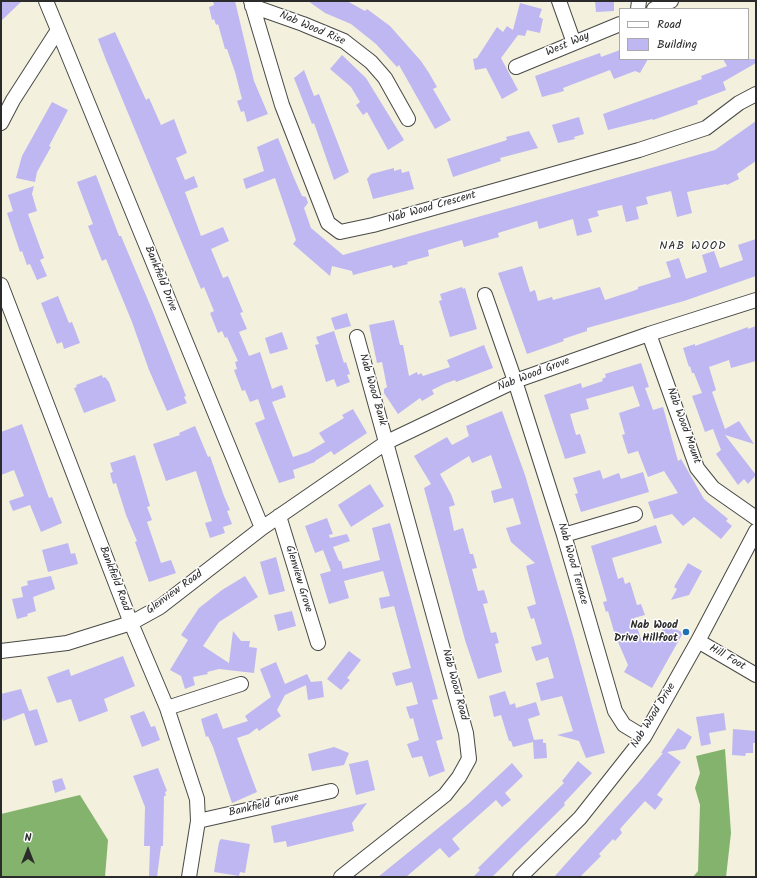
<!DOCTYPE html>
<style>
body{margin:0}
#map{position:relative;width:757px;height:878px;overflow:hidden;background:#f3f0dd;font-family:Kalam,sans-serif}
canvas{display:block}
.frame{position:absolute;inset:0;border:2px solid #2b2b2b;pointer-events:none}
.legend{position:absolute;left:619px;top:8px;width:130px;height:52px;box-sizing:border-box;background:#fff;border:1px solid #aaa;margin:0;padding:5px 7px;list-style:none;font-size:12px;color:#2b2b2b}
.legend li{display:flex;align-items:center;gap:8px;height:20px}
.legend b{width:20px;border:1px solid #aaa}
.north{position:absolute;left:8px;top:830px;width:40px;height:40px;-webkit-text-stroke:3px #fff;paint-order:stroke;rotate:0deg;font-size:11px;font-weight:700;line-height:16px;text-align:center;color:#2b2b2b}
.north::after{content:'';display:block;margin:auto;width:14px;height:18px;background:#2b2b2b;clip-path:polygon(50% 0,100% 100%,50% 72%,0 100%)}
</style>
<div id="map">
<canvas width="757" height="878"></canvas>
<div class="frame"></div>
<ul class="legend">
<li><b style="height:5px;background:#fff"></b>Road</li>
<li><b style="height:11px;background:#bfb7f2"></b>Building</li>
</ul>
<div class="north">N</div>
</div>
<script>
const ctx = document.querySelector('canvas').getContext('2d');
ctx.lineJoin = 'round';
function fill(path, color) { ctx.fillStyle = color; ctx.fill(path, 'evenodd'); }
const shape = rows => new Path2D(rows.map(r => 'M' + r).join(''));
function stroke(path, color, width, dash) { ctx.strokeStyle = color; ctx.lineWidth = width; ctx.lineCap = dash ? 'butt' : 'round'; ctx.setLineDash(dash || []); ctx.stroke(path); }
function drawText(font, color, halo, rows, align = 'center') {
  ctx.font = font + ' Kalam,sans-serif'; ctx.lineWidth = 3; ctx.setLineDash([]); ctx.textBaseline = 'middle'; ctx.strokeStyle = halo; ctx.fillStyle = color; for (const [text, x, y, turn = 0] of rows) {
    ctx.save(); ctx.translate(x, y); ctx.rotate((+turn || 0) * Math.PI / 180); ctx.textAlign = isNaN(turn) ? turn : align; if (halo) ctx.strokeText(text, 0, 0); ctx.fillText(text, 0, 0); ctx.restore();
  }
}
const forest = shape([
 [725,749,731,833,726,877,693,877,698,871,700,805,695,788,700,773,696,756],
 [80,795,108,840,105,877,1,877,1,814]
]);
const building = shape([
 [1,1,22,1,1,21],
 [213,1,235,1,254,81,268,114,247,122,244,111,241,112,237,101,242,99,235,72,227,49,225,49,218,24,216,25,214,19,212,20,209,7,214,5],
 [308,1,347,1,365,11,367,9,390,26,421,61,429,73,437,87,433,89,451,120,435,129,399,65,397,67,376,44,351,24,325,13],
 [595,1,614,1,614,11,596,12],
 [520,3,542,9,539,17,543,19,540,33,527,30,525,36,518,35,501,58,518,90,502,99,486,68,475,70,473,59,477,58,497,27,503,32,507,26,513,30],
 [115,32,146,100,149,98,161,125,174,119,187,153,176,158,185,180,194,176,198,187,185,192,201,236,223,227,229,241,211,249,223,278,228,276,243,312,240,313,247,329,239,332,249,356,260,352,272,389,282,385,286,397,272,402,293,457,308,452,325,442,319,433,344,418,342,415,353,409,367,433,334,455,331,451,315,461,315,462,293,470,295,478,279,483,255,423,265,419,258,399,250,402,245,390,242,391,234,370,237,369,235,362,238,361,227,337,225,338,222,331,218,333,210,313,214,311,204,287,201,289,106,60,98,39],
 [620,50,620,59,648,59,640,73,635,71,614,79,610,70,563,88,564,91,542,97,535,76,600,53,601,57],
 [342,55,366,78,404,140,388,150,367,112,363,115,356,105,360,102,351,87,330,69],
 [723,59,756,59,756,63,723,82,726,90,697,101,698,104,653,120,652,119,608,130,603,114,702,79,701,76,727,66],
 [304,70,314,96,319,94,349,172,334,180,314,123,312,124,294,78],
 [52,102,68,110,49,146,51,147,37,172,35,182,16,178,22,156],
 [579,117,584,134,574,137,575,139,558,143,552,125],
 [756,121,756,161,737,174,739,179,727,185,726,184,687,192,692,213,677,217,671,191,646,197,648,204,636,207,639,219,626,222,622,205,597,211,599,216,588,219,592,232,577,236,573,219,539,229,537,221,498,233,499,237,464,247,462,240,428,250,429,256,407,262,408,264,393,268,392,265,353,275,352,271,332,266,330,276,293,244,296,240,275,178,246,189,243,179,264,171,257,147,278,138,294,178,302,196,306,197,308,203,304,208,311,228,343,255,715,150],
 [529,131,538,148,500,158,501,161,453,177,447,159,507,140,506,137],
 [394,168,394,171,401,169,402,173,409,171,414,189,373,199,367,179,371,174],
 [96,175,119,236,121,236,153,312,186,396,184,397,187,403,167,411,149,370,132,322,106,259,102,261,88,226,93,224,77,182],
 [34,186,32,194,37,211,28,214,44,258,40,260,47,276,37,280,30,264,27,265,22,251,20,252,7,213,13,211,8,195],
 [756,239,756,276,684,301,587,328,587,331,563,339,564,341,527,354,498,273,522,266,530,292,535,290,538,301,552,297,553,300,600,287,605,300,633,291,638,289,638,287,671,277,666,262,679,258,686,279,707,272,702,255,714,251,720,268,743,260,738,245],
 [462,287,463,289,465,288,477,329,450,337,439,301,442,300,440,294],
 [58,296,69,323,72,322,80,343,64,349,62,342,57,344,41,303],
 [347,313,351,326,335,330,331,318],
 [394,320,400,345,403,345,409,376,417,372,418,375,421,373,423,376,450,367,447,360,484,345,493,368,456,382,455,380,444,384,432,390,434,394,422,401,420,398,398,414,384,393,384,389,387,387,382,362,377,363,369,325],
 [756,326,756,361,731,368,729,360,709,367,716,390,712,392,725,429,739,421,754,444,725,435,756,475,748,484,744,479,738,485,716,454,721,450,713,429,705,432,692,396,702,393,694,373,692,373,690,366,689,367,683,348,695,344,695,346,748,327,748,329],
 [334,331,344,363,346,362,350,374,347,375,350,382,337,387,334,379,326,382,315,345,319,344,316,337],
 [282,332,288,349,270,354,265,338],
 [641,363,649,387,645,388,653,410,663,407,678,461,681,459,704,499,728,519,726,521,732,526,721,539,694,517,683,526,672,514,654,519,648,502,678,493,664,471,648,477,638,451,628,454,622,435,625,434,619,413,640,406,633,386,586,399,589,409,570,414,576,435,580,434,586,453,565,459,544,395,581,383,582,388,603,381,602,379,606,377,605,374],
 [102,375,103,378,105,377,109,382,116,401,84,413,74,388,77,387,76,385],
 [502,411,525,475,573,636,605,753,586,758,579,741,557,735,573,731,562,696,541,701,536,683,554,678,548,657,536,661,531,647,542,644,534,618,531,619,527,607,536,604,526,566,535,563,511,542,506,528,521,524,513,498,494,503,491,491,502,488,491,455,472,463,469,456,440,474,451,494,455,505,449,507,454,531,463,528,470,554,473,554,477,568,472,569,478,591,484,590,488,603,483,604,491,633,496,632,499,643,495,644,502,672,478,679,465,640,424,488,431,484,414,456,447,437,452,445,469,436,466,426],
 [22,424,49,498,52,497,62,523,41,532,30,505,13,511,9,501,24,496,14,470,1,475,1,432],
 [195,426,208,457,210,456,224,496,230,510,227,511,232,524,223,527,225,533,210,538,205,523,212,521,196,471,166,481,153,444,180,435,179,433],
 [135,455,150,506,147,507,152,520,147,522,161,563,171,560,176,573,149,582,135,542,137,541,126,515,116,483,113,484,110,473,113,472,110,463],
 [600,470,603,479,619,473,621,479,643,472,649,492,581,512,575,494,578,493,573,478],
 [370,484,384,506,351,527,338,505],
 [327,518,333,534,329,535,330,538,347,534,350,541,333,547,339,561,341,561,343,569,380,560,372,528,390,523,438,699,432,700,443,739,436,741,445,771,429,777,422,756,412,758,407,744,419,740,413,718,410,719,406,707,418,704,412,682,396,686,392,673,411,668,394,606,381,609,379,598,390,596,383,571,344,581,349,598,329,604,320,574,331,571,323,550,315,553,305,526],
 [656,525,662,543,612,558,618,579,623,577,625,584,630,582,637,605,641,604,645,615,634,618,642,642,652,639,654,644,665,625,669,625,683,633,652,688,624,672,628,665,615,635,608,611,606,612,603,602,607,601,591,546],
 [68,543,71,554,75,553,78,564,48,572,42,550],
 [276,557,285,591,269,595,260,562],
 [688,563,702,571,689,595,671,600,677,589,674,587],
 [51,576,55,589,33,597,36,611,27,614,28,616,17,619,12,599,23,597,21,587,28,585,27,581],
 [245,576,258,597,219,622,203,646,229,663,233,631,241,641,250,641,249,647,257,648,254,673,219,669,207,672,208,674,193,677,195,685,185,689,181,676,170,670,188,640,181,635,199,608,222,590],
 [292,611,296,626,278,631,274,615],
 [349,651,361,660,347,678,350,680,341,690,327,679],
 [123,656,135,686,104,699,108,711,79,722,71,699,57,703,47,677,69,669,71,676],
 [276,662,285,684,307,674,311,682,322,681,324,697,308,700,306,685,285,695,277,710,281,716,259,731,257,728,249,734,237,738,257,792,232,803,213,747,208,736,206,737,201,719,217,713,223,729,248,721,245,716,271,697,260,669],
 [21,689,29,711,37,709,48,742,35,746,24,713,3,721,1,714,1,694],
 [505,691,510,705,515,703,516,708,536,702,540,715,528,719,534,740,543,739,543,743,546,743,547,758,534,759,533,742,513,747,511,741,509,741,501,715,494,717,489,696],
 [144,711,151,727,155,726,160,740,142,747,130,716],
 [724,713,726,730,709,733,711,744,701,746,696,717],
 [678,728,692,737,685,749,667,752,681,762,657,795,663,799,659,805,655,810,645,801,620,829,622,833,615,841,613,839,599,854,601,856,580,877,554,877,639,782,663,753,661,753],
 [733,729,756,731,756,743,753,743,753,753,746,753,745,756,732,755],
 [334,747,349,753,344,765,312,771,308,754],
 [368,760,375,790,356,795,349,764],
 [578,761,592,773,564,803,565,805,492,877,473,877,480,870,478,868,564,783,562,781],
 [512,763,523,776,505,793,511,800,502,807,496,800,452,839,460,849,449,858,440,848,406,877,378,877,468,804],
 [158,768,167,791,165,792,166,796,164,796,163,846,161,846,157,877,149,877,150,846,144,846,145,807,133,776],
 [62,778,66,789,55,793,52,781],
 [367,803,352,823,354,831,287,847,286,841,274,843,271,826],
 [221,839,250,844,245,873,240,872,239,876,214,872,219,842]
]);
const street = shape([
 [251,1,282,105,328,223,340,232,373,225,639,150,706,128,739,103,756,94],
 [559,1,574,43],
 [252,6,303,24,344,41,371,62,385,78,408,119],
 [638,9,639,1],
 [654,9,671,1],
 [58,30,262,528],
 [516,67,620,24],
 [1,123,13,100,58,30,46,1],
 [1,285,131,623,167,708,197,799,198,821,189,877],
 [485,295,515,381,564,535,615,711,624,725,644,737],
 [649,334,697,468,713,488,756,518],
 [279,516,318,643],
 [564,535,635,514],
 [698,641,756,675],
 [1,651,67,643,131,623,160,607,262,528,387,442,515,381,649,334,756,300],
 [167,708,241,684],
 [198,821,331,791],
 [341,877,445,795,459,777,469,759,466,733,357,337],
 [520,877,580,818,644,737,698,641,756,531]
]);
const markers = [
 [686,632,4,"#1f6fb2"]
];
const streetNames = [
 ["Nab Wood Rise",312,29,23],
 ["West Way",568,45,-23],
 ["Nab Wood Crescent",432,208,-16],
 ["Bankfield Drive",160,279,68],
 ["Nab Wood Grove",534,375,-21],
 ["Nab Wood Bank",372,390,74],
 ["Nab Wood Mount",683,426,70],
 ["Nab Wood Terrace",572,564,74],
 ["Bankfield Road",114,579,69],
 ["Glenview Grove",298,579,73],
 ["Glenview Road",175,593,-36],
 ["Hill Foot",727,658,30],
 ["Nab Wood Road",454,685,75],
 ["Nab Wood Drive",654,716,-58],
 ["Bankfield Grove",264,806,-13]
];
const poiNames = [
 ["Nab Wood",678,626],
 ["Drive Hillfoot",678,639]
];
const neighbourhoodNames = [
 ["NAB WOOD",693,247]
];
fill(forest, '#84b36d');
fill(building, '#bfb7f2');
stroke(street, '#494946', 16);
stroke(street, '#fff', 14);
for (const [x, y, r, color] of markers) { const dot = new Path2D(); dot.arc(x, y, r, 0, 2 * Math.PI); ctx.fillStyle = color; ctx.fill(dot); stroke(dot, '#fff', 1.5); }
drawText('11px', '#2b2b2b', '#fff', streetNames);
drawText('bold 11px', '#2b2b2b', '#fff', poiNames, 'right');
ctx.letterSpacing = '1px';
drawText('12px', '#2b2b2b', '#fff', neighbourhoodNames);
ctx.letterSpacing = '0px';
</script>
